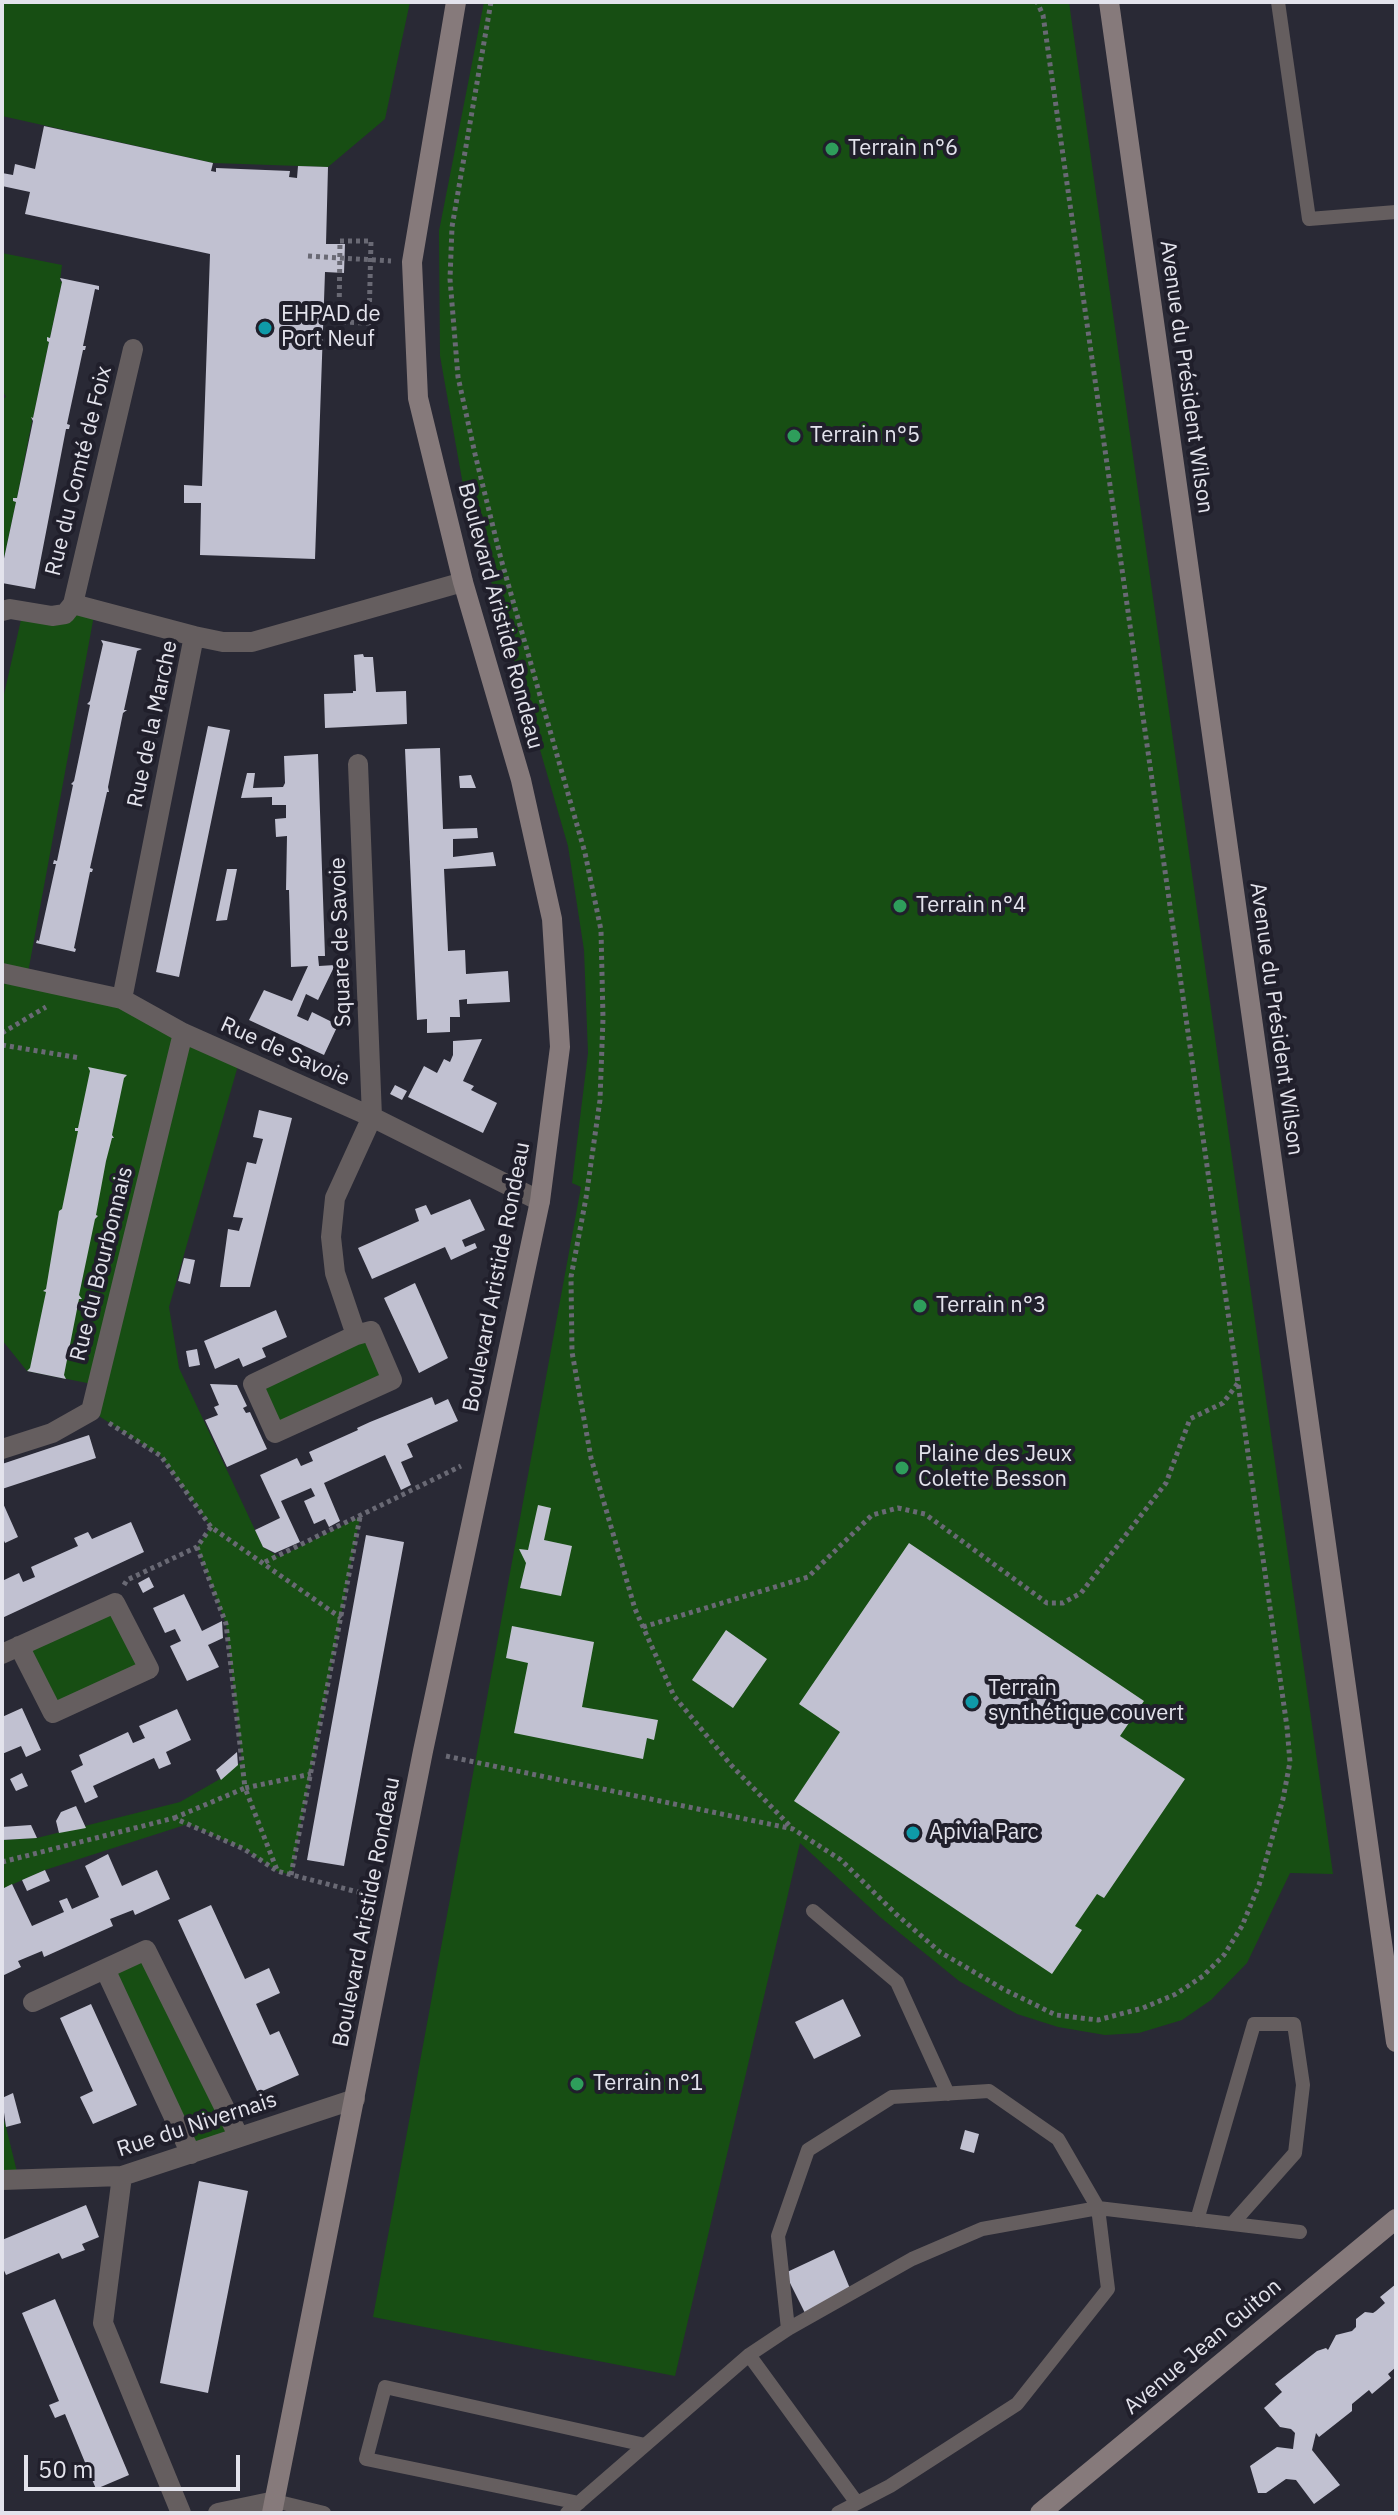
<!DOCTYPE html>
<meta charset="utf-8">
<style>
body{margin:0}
#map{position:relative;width:1398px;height:2515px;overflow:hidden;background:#292935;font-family:"IBM Plex Sans",sans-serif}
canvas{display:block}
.frame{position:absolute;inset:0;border:4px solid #e3e3ec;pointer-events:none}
.scale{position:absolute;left:24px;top:2455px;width:216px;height:36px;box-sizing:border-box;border:4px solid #e3e3ec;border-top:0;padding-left:10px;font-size:24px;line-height:28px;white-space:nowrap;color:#e3e3ec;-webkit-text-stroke:6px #201f2b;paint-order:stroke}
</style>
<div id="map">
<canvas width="1398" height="2515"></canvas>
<div class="frame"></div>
<div class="scale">50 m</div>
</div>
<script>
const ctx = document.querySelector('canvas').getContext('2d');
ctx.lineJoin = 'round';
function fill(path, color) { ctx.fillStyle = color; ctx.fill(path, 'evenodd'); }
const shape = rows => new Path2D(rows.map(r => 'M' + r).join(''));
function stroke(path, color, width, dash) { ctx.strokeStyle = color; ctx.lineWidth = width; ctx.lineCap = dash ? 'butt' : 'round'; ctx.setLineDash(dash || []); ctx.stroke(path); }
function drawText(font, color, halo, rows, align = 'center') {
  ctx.font = font + ' "IBM Plex Sans",sans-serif'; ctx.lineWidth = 8; ctx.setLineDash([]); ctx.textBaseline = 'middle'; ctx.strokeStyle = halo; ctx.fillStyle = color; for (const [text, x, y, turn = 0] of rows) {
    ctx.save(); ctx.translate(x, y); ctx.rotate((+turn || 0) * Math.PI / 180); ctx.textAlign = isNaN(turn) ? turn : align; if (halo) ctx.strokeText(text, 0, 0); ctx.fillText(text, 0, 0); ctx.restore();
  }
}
const green = shape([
 [2,2,410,2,385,119,328,167,213,163,2,116],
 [484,2,1069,2,1333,1874,1290,1873,1247,1963,1211,2000,1182,2020,1139,2033,1105,2035,1058,2027,1017,2014,959,1981,880,1917,800,1843,675,2376,373,2317,581,1187,572,1183,588,1053,584,950,568,846,463,485,440,356,439,231],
 [2,253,62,265,60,281,62,282,50,338,47,338,49,342,33,418,31,418,32,421,17,498,13,498,16,502,2,568,2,399,6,397,2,390],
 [95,610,27,978,122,999,239,1062,169,1307,179,1368,263,1547,279,1557,360,1517,291,1875,277,1871,244,1849,188,1824,45,1870,2,1889,2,1840,37,1838,180,1802,220,1779,242,1761,226,1624,197,1547,211,1527,161,1456,91,1411,97,1385,27,1371,2,1340,2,703,23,611],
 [371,1331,392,1380,275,1433,253,1384],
 [115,1603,149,1669,53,1713,19,1646],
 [146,1950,239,2137,191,2154,105,1969],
 [2,2113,6,2127,19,2180,2,2180]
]);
const building = shape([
 [44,126,213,163,211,171,216,172,216,168,290,171,289,177,297,178,298,166,328,167,326,244,345,244,344,273,325,272,315,559,200,555,201,503,184,503,184,485,202,486,210,254,25,214,30,192,2,186,2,173,13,175,15,164,35,169],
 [60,278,99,286,99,290,95,289,83,346,86,346,85,350,83,350,67,424,70,425,69,429,66,429,35,589,2,583,2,568,16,502,13,501,13,498,17,498,33,421,31,417,33,418,49,342,47,341,47,337,50,338,62,282],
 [101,640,142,649,137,651,124,710,127,710,123,713,108,787,109,792,107,792,90,868,93,869,92,872,90,872,74,948,76,949,75,952,36,943,37,940,39,941,56,864,53,864,54,860,57,861,73,785,71,784,74,781,90,705,87,704,90,701,103,644],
 [363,654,364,657,373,657,376,692,406,691,407,724,325,728,324,694,353,693,353,691,356,691,354,655],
 [208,726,230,730,179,977,156,972],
 [440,748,443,829,477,828,478,838,453,839,453,857,493,852,496,866,444,869,448,951,465,950,466,974,508,971,510,1002,467,1004,467,999,459,1000,460,1017,450,1017,450,1032,427,1033,427,1019,417,1020,405,749],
 [318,754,325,956,318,956,319,966,335,965,318,1000,306,994,297,1016,308,1021,312,1012,338,1025,324,1055,249,1020,264,990,292,1001,308,966,291,967,289,890,286,890,287,836,276,837,275,819,286,818,286,805,272,805,272,797,241,798,247,773,255,773,253,788,283,787,285,783,284,756],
 [471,775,476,788,460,788,459,776],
 [227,869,237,869,227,920,216,921],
 [482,1039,463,1081,474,1086,471,1090,497,1103,483,1133,408,1097,424,1066,437,1073,444,1059,450,1062,453,1055,453,1041],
 [88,1067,127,1075,124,1078,112,1135,114,1138,112,1138,106,1161,96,1215,98,1216,95,1219,79,1295,82,1299,79,1299,64,1375,66,1379,27,1371,30,1368,46,1292,43,1291,46,1289,59,1211,62,1209,78,1131,75,1131,75,1128,78,1128,90,1071],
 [395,1085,407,1091,402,1100,390,1094],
 [259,1110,292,1118,250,1287,220,1287,228,1229,239,1231,243,1218,233,1217,247,1162,256,1164,263,1139,253,1137],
 [470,1199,485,1230,462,1240,465,1247,475,1243,477,1248,451,1260,445,1247,372,1279,358,1248,419,1221,415,1209,426,1205,431,1215],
 [184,1258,195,1260,190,1284,178,1281],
 [415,1283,448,1358,419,1373,384,1298],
 [276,1310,287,1337,262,1348,266,1357,243,1367,239,1358,215,1369,204,1341],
 [197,1349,200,1365,189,1367,186,1351],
 [210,1384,237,1385,247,1406,243,1408,246,1413,250,1412,267,1449,227,1467,205,1420,218,1415,214,1407,219,1405],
 [432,1397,435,1405,448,1399,458,1421,407,1444,413,1457,401,1462,411,1485,401,1490,385,1455,324,1483,340,1521,329,1527,325,1519,314,1524,304,1501,315,1496,311,1488,281,1501,300,1542,275,1553,263,1547,255,1530,280,1518,260,1475,297,1458,301,1466,313,1461,309,1452,358,1430,357,1428,370,1422],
 [89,1435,96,1458,2,1489,2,1464],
 [2,1501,18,1537,5,1543,2,1536],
 [538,1505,551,1508,544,1540,572,1546,561,1596,520,1588,526,1563,519,1549,528,1550],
 [131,1522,144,1552,2,1618,2,1581,19,1573,23,1582,35,1577,31,1567,78,1546,74,1538,88,1532,92,1539],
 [366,1535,404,1542,344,1866,307,1860],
 [909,1543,1144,1701,1120,1736,1185,1779,1104,1898,1097,1894,1075,1926,1082,1930,1052,1974,794,1801,840,1732,799,1704],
 [149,1577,154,1587,143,1593,138,1583],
 [184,1594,202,1631,222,1621,223,1638,208,1645,219,1667,187,1681,170,1646,181,1641,175,1629,165,1633,153,1608],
 [512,1626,594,1642,582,1707,658,1720,654,1740,647,1738,643,1759,514,1733,528,1663,506,1658],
 [726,1630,767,1659,733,1708,692,1680],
 [22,1708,41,1750,26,1757,21,1746,2,1754,2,1717],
 [177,1709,191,1740,166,1752,171,1764,159,1769,154,1758,93,1786,98,1797,85,1803,71,1771,83,1765,79,1755,128,1732,133,1743,145,1738,139,1726],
 [237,1752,238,1765,221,1780,216,1770],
 [22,1773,28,1786,16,1791,10,1779],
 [76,1806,86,1828,59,1833,56,1821,61,1812],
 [31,1825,37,1838,2,1840,2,1827],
 [108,1854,122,1886,157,1870,170,1899,135,1915,133,1910,110,1919,113,1926,44,1957,42,1951,18,1961,21,1967,2,1976,2,1889,12,1884,32,1926,64,1912,59,1901,67,1898,72,1909,99,1897,85,1866],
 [45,1870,50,1881,27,1891,22,1880],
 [211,1905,245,1979,269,1968,280,1993,256,2004,270,2035,279,2031,299,2075,258,2093,178,1920],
 [843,1999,861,2036,814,2059,795,2022],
 [91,2004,137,2105,93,2124,80,2097,93,2091,60,2018],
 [13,2093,21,2123,6,2127,2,2098],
 [965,2130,979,2134,974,2153,960,2149],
 [199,2181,248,2191,208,2393,160,2383],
 [86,2205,99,2237,82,2244,85,2250,62,2259,59,2253,6,2275,2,2266,2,2240],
 [834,2250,851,2291,805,2313,785,2273],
 [1396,2284,1396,2367,1388,2374,1391,2378,1372,2394,1369,2390,1352,2404,1352,2411,1319,2437,1316,2433,1312,2450,1340,2485,1314,2504,1296,2480,1286,2479,1266,2493,1258,2493,1250,2466,1277,2447,1293,2449,1295,2433,1291,2429,1280,2427,1264,2408,1282,2392,1275,2384,1317,2351,1326,2348,1328,2350,1336,2335,1352,2331,1356,2327,1356,2319,1365,2312,1373,2313,1376,2311,1385,2303,1380,2297],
 [55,2299,129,2475,96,2489,65,2414,55,2418,49,2405,59,2401,22,2313]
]);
const path = shape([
 [491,2,452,227,450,279,458,377,475,454,501,559,585,853,601,930,603,1018,600,1100,586,1198,571,1277,572,1352,591,1458,635,1609,674,1696,731,1765,791,1827],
 [340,241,371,241,369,323,339,322,340,241],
 [308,256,391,261],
 [2,1033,46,1007],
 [2,1045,80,1058],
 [109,1423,161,1456,211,1527,341,1618],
 [211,1527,197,1547,226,1624,245,1788,311,1774],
 [265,1562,461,1466],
 [124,1585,127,1580,197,1547],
 [643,1627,808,1577,872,1515,898,1508,925,1514,1047,1603,1063,1603,1081,1593,1166,1483,1190,1419,1223,1403,1238,1383],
 [446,1756,793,1829,841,1860,896,1914,940,1952,1003,1989,1056,2015,1098,2020,1143,2008,1176,1994,1203,1976,1224,1955,1242,1926,1259,1885,1283,1799,1290,1762,1287,1727,1043,15,1037,2],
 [174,1818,245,1788,277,1870],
 [2,1862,174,1818,244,1849,277,1871,373,1896],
 [291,1875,360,1517]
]);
const lane = shape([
 [1278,2,1309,219,1396,212],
 [813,1911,897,1982,948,2094],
 [1197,2220,1254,2024,1294,2024,1303,2085,1295,2153,1232,2224],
 [788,2329,778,2236,808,2150,892,2097,989,2091,1058,2139,1098,2208,1108,2289,1017,2404,890,2486,838,2513],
 [749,2355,857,2503],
 [275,2501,324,2513],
 [579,2503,366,2459,385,2387,645,2445],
 [567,2513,749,2355,788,2329,912,2259,982,2229,1098,2208,1300,2232]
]);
const street = shape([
 [73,604,194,636],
 [2,611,10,609,52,616,65,614,73,604,133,349],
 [2,973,122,999,183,1033,372,1117,540,1201],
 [122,999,194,636,223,642,252,642,463,582],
 [371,1331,392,1380,275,1433,253,1384,356,1335,371,1331],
 [356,1335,335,1273,331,1237,335,1198,372,1117,358,764],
 [2,1449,52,1433,91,1411,183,1033],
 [2,1654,115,1603,149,1669,53,1713,19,1646],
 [105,1969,191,2154],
 [33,2002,146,1950,239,2137],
 [122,2176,103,2323,181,2513],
 [2,2180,122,2176,355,2099],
 [218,2513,275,2501]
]);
const secondary = shape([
 [1109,2,1396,2042],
 [272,2513,423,1751,540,1201,560,1047,552,919,521,780,463,582,418,398,412,262,456,2],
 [1040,2513,1396,2219]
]);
const markers = [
 [832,149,8,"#2e9e5b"],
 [265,328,8,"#0f9aa8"],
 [794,436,8,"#2e9e5b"],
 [900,906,8,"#2e9e5b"],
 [920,1306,8,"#2e9e5b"],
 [902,1468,8,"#2e9e5b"],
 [972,1702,8,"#0f9aa8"],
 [913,1833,8,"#0f9aa8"],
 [577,2084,8,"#2e9e5b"]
];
const poiNames = [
 ["Terrain n°6",848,149],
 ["EHPAD de",281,315],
 ["Port Neuf",281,340],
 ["Terrain n°5",810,436],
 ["Terrain n°4",916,906],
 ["Terrain n°3",936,1306],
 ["Plaine des Jeux",918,1455],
 ["Colette Besson",918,1480],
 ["Terrain",988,1689],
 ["synthétique couvert",988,1714],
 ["Apivia Parc",929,1833],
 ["Terrain n°1",593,2084]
];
const streetNames = [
 ["Avenue du Président Wilson",1186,377,82],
 ["Rue du Comté de Foix",79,471,-76],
 ["Boulevard Aristide Rondeau",500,616,75],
 ["Rue de la Marche",153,724,-78],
 ["Square de Savoie",341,942,-92],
 ["Avenue du Président Wilson",1276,1019,82],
 ["Rue de Savoie",285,1052,24],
 ["Rue du Bourbonnais",102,1264,-76],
 ["Boulevard Aristide Rondeau",497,1277,-79],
 ["Boulevard Aristide Rondeau",367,1912,-79],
 ["Rue du Nivernais",197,2125,-18],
 ["Avenue Jean Guiton",1203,2347,-40]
];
fill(green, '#174e13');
fill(building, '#c1c1d1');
stroke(path, '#696974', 5, [4, 4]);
stroke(lane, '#655e5f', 14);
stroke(street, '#655e5f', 20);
stroke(secondary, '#867a7b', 20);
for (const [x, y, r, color] of markers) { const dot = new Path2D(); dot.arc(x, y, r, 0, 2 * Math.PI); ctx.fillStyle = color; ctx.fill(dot); stroke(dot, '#201f2b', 3); }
drawText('22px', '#e3e3ec', '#201f2b', poiNames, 'left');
drawText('22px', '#e3e3ec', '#201f2b', streetNames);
</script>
